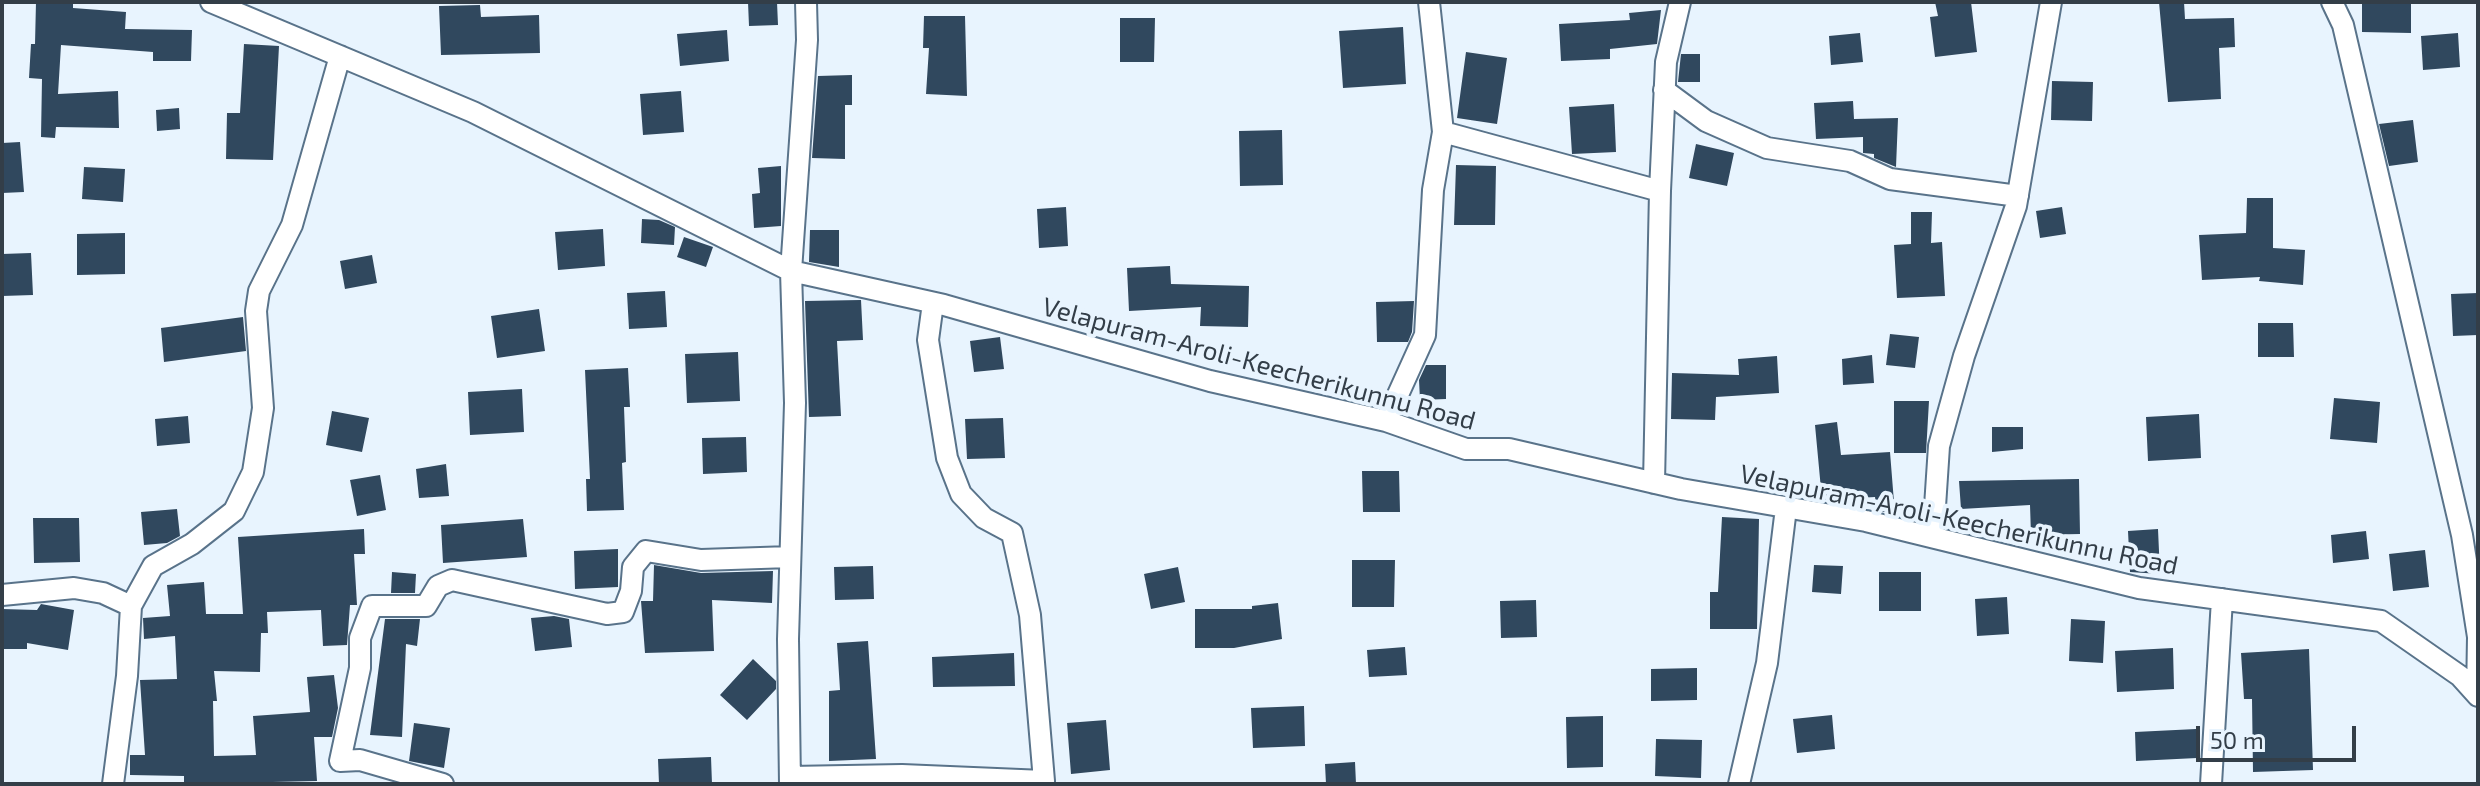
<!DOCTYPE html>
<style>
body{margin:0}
#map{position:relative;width:2480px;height:786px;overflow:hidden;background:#e8f4fe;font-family:"Exo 2",sans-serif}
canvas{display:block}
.frame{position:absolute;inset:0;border:4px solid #333e48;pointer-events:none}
.scale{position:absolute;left:2196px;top:726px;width:160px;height:36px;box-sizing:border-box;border:4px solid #333e48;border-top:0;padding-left:10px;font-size:24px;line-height:28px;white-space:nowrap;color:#333e48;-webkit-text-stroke:6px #e8f4fe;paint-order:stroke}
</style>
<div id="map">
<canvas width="2480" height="786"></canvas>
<div class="frame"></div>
<div class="scale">50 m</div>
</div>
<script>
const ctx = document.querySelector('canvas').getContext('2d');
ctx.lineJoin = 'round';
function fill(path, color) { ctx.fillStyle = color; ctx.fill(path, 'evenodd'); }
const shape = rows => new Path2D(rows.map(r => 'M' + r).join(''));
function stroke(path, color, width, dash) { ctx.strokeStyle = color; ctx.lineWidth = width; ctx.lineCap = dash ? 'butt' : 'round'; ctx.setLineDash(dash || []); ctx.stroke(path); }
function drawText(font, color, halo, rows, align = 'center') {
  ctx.font = font + ' "Exo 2",sans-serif'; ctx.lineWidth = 8; ctx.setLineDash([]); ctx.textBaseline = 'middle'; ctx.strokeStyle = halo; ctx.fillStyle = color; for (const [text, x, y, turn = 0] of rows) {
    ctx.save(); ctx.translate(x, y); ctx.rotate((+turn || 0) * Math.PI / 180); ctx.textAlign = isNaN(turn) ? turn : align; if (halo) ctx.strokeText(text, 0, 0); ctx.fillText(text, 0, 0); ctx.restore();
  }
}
const building = shape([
 [36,2,73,2,73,8,126,12,125,29,192,30,191,61,153,61,153,52,61,45,58,94,118,91,119,128,56,127,55,138,41,137,42,79,29,78,31,44,35,44],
 [748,2,777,2,778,25,749,26],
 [1935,2,1971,2,1977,52,1935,57,1930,17,1938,16],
 [2159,2,2184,2,2185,19,2234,18,2235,47,2219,48,2221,99,2168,102],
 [2362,2,2411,2,2411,33,2362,32],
 [480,5,481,17,539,15,540,53,441,55,439,6],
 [1661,10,1657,44,1610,49,1610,59,1561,61,1559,24,1630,20,1629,13],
 [924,16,965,16,967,96,926,94,929,48,923,48],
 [1120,18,1155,18,1154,62,1120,62],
 [1403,27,1406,84,1343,88,1339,31],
 [727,30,729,61,680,66,677,34],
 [1860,33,1863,62,1831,65,1829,36],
 [2458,33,2460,67,2423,70,2421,36],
 [244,44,279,46,273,160,226,159,227,113,240,113],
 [1466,52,1507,58,1497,124,1457,118],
 [1681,54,1700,54,1700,82,1678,82],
 [852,75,852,105,845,105,845,159,812,158,818,76],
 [2052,81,2093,82,2092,121,2051,120],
 [681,91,684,132,643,135,640,94],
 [1853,101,1854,119,1898,118,1896,167,1874,158,1874,154,1863,153,1863,137,1816,139,1814,103],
 [1614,104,1616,152,1572,154,1569,107],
 [179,108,180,129,157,131,156,110],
 [2413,120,2418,162,2389,166,2379,124],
 [1282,130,1283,185,1240,186,1239,131],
 [20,142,24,192,2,193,2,143],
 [1696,144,1734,153,1727,186,1689,178],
 [1456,165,1496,166,1495,225,1454,225],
 [781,166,781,226,754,228,752,194,760,193,758,168],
 [84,167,125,169,123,202,82,199],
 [2247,198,2273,198,2273,248,2305,250,2303,285,2259,281,2260,277,2202,280,2199,235,2246,233],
 [1066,207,1068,246,1039,248,1037,209],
 [2062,207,2066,234,2040,238,2036,211],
 [1911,212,1932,212,1931,243,1942,242,1945,296,1897,298,1894,245,1911,244],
 [642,219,659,220,675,227,674,245,641,243],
 [603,229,605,266,558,270,555,232],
 [810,230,839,230,839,267,809,262],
 [125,233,125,274,77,275,77,234],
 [684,237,713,247,706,267,677,257],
 [31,253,33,295,2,296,2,254],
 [372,255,377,283,345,289,340,261],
 [1170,266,1171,284,1249,286,1248,327,1200,326,1201,307,1129,311,1127,268],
 [665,291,667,327,629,329,627,293],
 [2478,293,2478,335,2453,336,2451,294],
 [861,300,863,340,837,341,841,416,809,417,805,301],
 [1414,301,1412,332,1408,342,1377,342,1376,302],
 [539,309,545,351,497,358,491,316],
 [243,317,246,351,164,362,161,328],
 [2258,323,2293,323,2294,357,2258,357],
 [1890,334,1919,337,1915,368,1886,365],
 [1000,337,1004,369,974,372,970,341],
 [738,352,740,401,687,403,685,354],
 [1872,355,1874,383,1843,385,1842,359],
 [1777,356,1779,393,1716,397,1715,420,1671,419,1672,373,1739,375,1738,359],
 [1426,365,1446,365,1446,399,1420,400,1419,380],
 [628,368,630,407,624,407,626,462,622,463,624,510,587,511,586,479,590,479,585,370],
 [522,389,524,432,470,435,468,392],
 [2334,398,2380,402,2377,443,2330,439],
 [1894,401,1929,401,1926,453,1894,453],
 [332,411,369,418,362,452,326,445],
 [2199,414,2201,458,2148,461,2146,417],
 [188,416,190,443,157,446,155,419],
 [1003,418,1005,458,967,459,965,419],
 [1837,422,1841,455,1890,452,1895,515,1877,510,1875,497,1822,500,1815,425],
 [1992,427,2023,427,2023,449,1992,452],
 [746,437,747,472,703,474,702,438],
 [446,464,449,496,419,498,416,469],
 [1362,471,1399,471,1400,512,1363,512],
 [380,475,386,510,357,516,350,480],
 [2079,479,2080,534,2031,535,2030,505,1961,509,1959,481],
 [177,509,180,536,167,543,144,545,141,512],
 [1722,517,1759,519,1757,629,1710,629,1710,592,1718,592],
 [33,518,79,518,80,562,34,563],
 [523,519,527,557,443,563,441,525],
 [364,529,365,554,354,554,357,605,350,605,347,645,323,646,321,610,267,612,268,633,261,633,260,672,214,671,217,701,213,701,214,756,256,755,253,716,310,712,307,677,334,675,338,708,332,737,314,737,317,781,184,784,184,776,130,775,130,755,145,755,140,680,177,679,175,636,144,639,143,618,170,616,167,585,204,582,206,614,243,614,238,537],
 [2158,529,2160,574,2130,572,2128,531],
 [2366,531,2369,559,2333,563,2331,535],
 [618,549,618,587,575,589,574,551],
 [2425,550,2429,587,2393,591,2389,554],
 [1352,560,1395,560,1394,607,1352,607],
 [654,565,701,573,773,571,772,603,712,600,714,651,645,653,641,601,653,601],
 [1814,565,1843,566,1841,594,1812,592],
 [873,566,874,599,835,600,834,567],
 [1178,567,1185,602,1151,609,1144,574],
 [392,572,416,574,415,593,391,593],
 [1879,572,1921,572,1921,611,1879,611],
 [2007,597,2009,634,1977,636,1975,599],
 [1536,600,1537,637,1501,638,1500,601],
 [1278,603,1282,639,1234,648,1195,648,1195,609,1252,609,1252,606],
 [41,604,74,610,68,650,27,643,27,649,2,649,2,609,37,610],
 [554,616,569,619,572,647,535,651,531,618],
 [385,619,420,619,417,646,406,644,402,737,370,735],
 [2071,619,2105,621,2103,663,2069,661],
 [868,641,876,759,829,761,829,691,840,690,837,643],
 [1405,647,1407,675,1369,677,1367,650],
 [2173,648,2174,689,2117,692,2115,651],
 [2309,649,2313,770,2253,772,2252,699,2244,699,2241,653],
 [1014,653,1015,686,933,687,932,657],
 [753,659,776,681,776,689,747,720,720,695],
 [1697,668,1697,700,1651,701,1651,669],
 [1304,706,1305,746,1253,748,1251,708],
 [1832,715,1835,749,1797,753,1793,719],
 [1603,716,1603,767,1567,768,1566,717],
 [1106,720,1110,770,1071,774,1067,723],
 [414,723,450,728,444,768,409,761],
 [2196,729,2197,758,2136,761,2135,732],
 [1656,739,1702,740,1701,778,1655,776],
 [711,757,712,784,659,784,658,759],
 [1355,762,1356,784,1326,784,1325,764]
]);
const minor = shape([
 [211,2,473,112,791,271,807,40,806,2],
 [1429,2,1443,132,1660,191,1654,483],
 [2332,2,2343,25,2462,535,2478,637,2477,695],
 [1664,90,1706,121,1767,148,1850,161,1890,179,2018,196],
 [1660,191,1666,62,1680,2],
 [1386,421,1425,335,1433,190,1443,132],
 [1933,537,1939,446,1964,356,2016,206,2051,2],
 [2,595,74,588,103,593,131,606,127,676,113,784],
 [131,606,153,566,192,544,234,511,253,472,263,408,256,311,259,291,292,225,340,56],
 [790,777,902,775,1044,781,1030,615,1012,533,984,518,961,494,947,458,928,340,933,303],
 [443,784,360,760,340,761,360,668,360,638,372,606,426,606,438,586,452,580,607,614,623,612,631,591,633,567,646,551,701,560,790,557],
 [790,784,788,639,795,403,791,271,944,305,1210,381,1386,421,1466,449,1509,449,1681,489,1866,521,2139,588,2381,621,2460,676,2478,696],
 [1739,784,1767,663,1786,508],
 [2211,784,2222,599]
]);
const streetNames = [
 ["Velapuram-Aroli-Keecherikunnu Road",1259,364,15],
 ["Velapuram-Aroli-Keecherikunnu Road",1959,520,12]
];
fill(building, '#30485e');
stroke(minor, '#59738a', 24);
stroke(minor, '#fff', 20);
drawText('26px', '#333e48', '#e8f4fe', streetNames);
</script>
